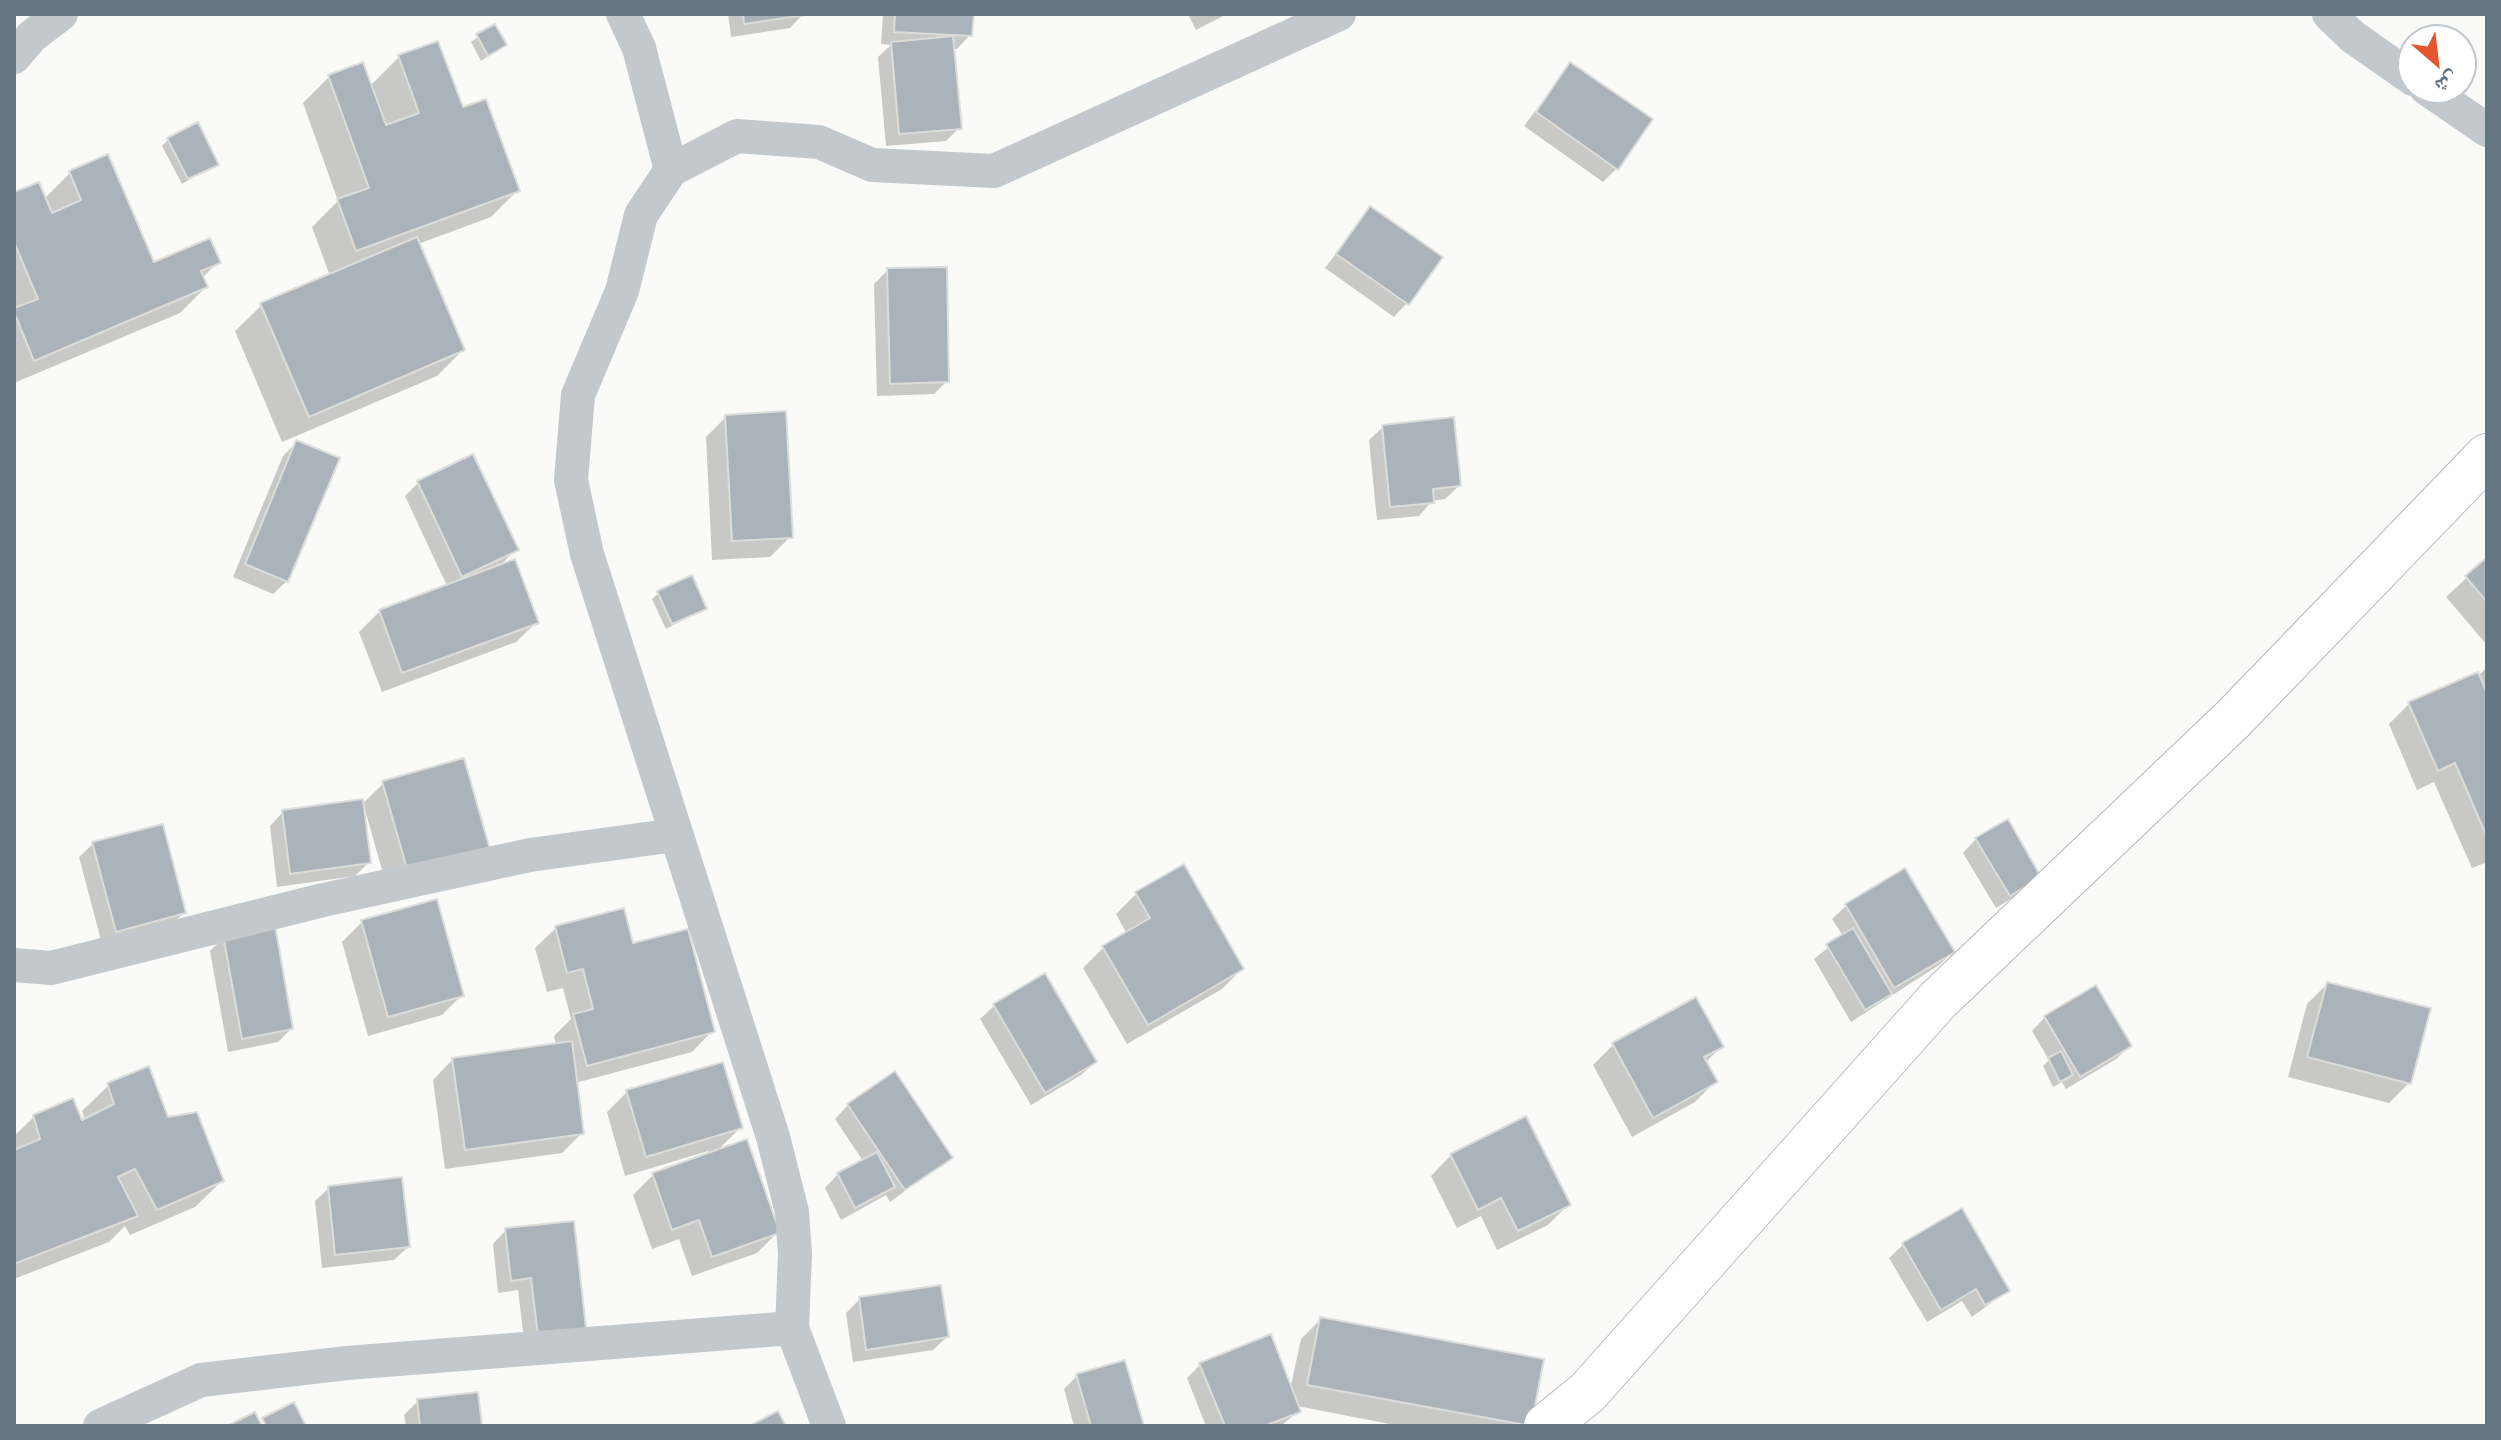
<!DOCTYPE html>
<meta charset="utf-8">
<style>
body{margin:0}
#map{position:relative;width:2501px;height:1440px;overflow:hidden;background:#fafaf8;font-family:Manrope,"Noto Naskh Arabic",sans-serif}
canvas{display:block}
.frame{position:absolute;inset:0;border:16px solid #657683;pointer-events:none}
.north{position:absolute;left:2397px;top:24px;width:80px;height:80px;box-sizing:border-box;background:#fff;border:2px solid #c1c8cd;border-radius:50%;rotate:152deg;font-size:22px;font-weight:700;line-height:32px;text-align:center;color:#657683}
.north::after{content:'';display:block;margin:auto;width:28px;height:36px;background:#e4572e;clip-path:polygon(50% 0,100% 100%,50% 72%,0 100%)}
</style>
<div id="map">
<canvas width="2501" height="1440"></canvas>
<div class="frame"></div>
<div class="north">ش</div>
</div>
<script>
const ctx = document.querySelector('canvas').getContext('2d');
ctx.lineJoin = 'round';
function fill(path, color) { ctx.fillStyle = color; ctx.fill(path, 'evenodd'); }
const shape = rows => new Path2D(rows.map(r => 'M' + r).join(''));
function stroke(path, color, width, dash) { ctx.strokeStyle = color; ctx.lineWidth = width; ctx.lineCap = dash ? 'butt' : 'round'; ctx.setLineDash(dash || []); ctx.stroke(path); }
const shadow = shape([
 [728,14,803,14,790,28,731,37],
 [883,14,972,14,970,35,957,49,952,49,959,128,946,141,886,146,878,57,891,45,881,44],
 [1188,14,1227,14,1196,30],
 [494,26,505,45,481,61,471,42],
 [399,57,461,110,517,191,491,217,418,244,463,350,437,376,282,442,235,331,262,305,330,276,312,227,338,201,303,103,329,77,370,86],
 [1570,65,1617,168,1603,182,1524,126],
 [168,140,216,164,182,184,162,146],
 [70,173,153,265,218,262,202,278,206,287,180,313,14,383,14,195,44,199],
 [1371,208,1407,303,1394,317,1325,268],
 [888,270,947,381,934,394,877,396,874,284],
 [726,417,790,537,770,557,712,560,706,437],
 [1383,427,1459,486,1445,499,1432,501,1419,516,1377,520,1369,440],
 [296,443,287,581,273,594,233,577,283,456],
 [418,483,516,549,498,568,537,622,516,642,382,692,359,632,380,611,447,586,405,496],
 [2487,559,2487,645,2446,597],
 [659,593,705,608,666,629,652,599],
 [2487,667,2487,862,2472,868,2434,782,2417,790,2389,724,2409,704,2478,676],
 [462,761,389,895,364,806,369,862,355,876,277,887,270,826,283,812,361,805,384,783],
 [1976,839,2039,877,2025,890,1996,908,1963,853],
 [93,844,184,912,171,926,102,944,79,857],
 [1183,867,1242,969,1222,989,1127,1044,1083,968,1103,948,1127,934,1116,914,1136,894],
 [1905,871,1953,952,1939,965,1851,1022,1814,959,1843,936,1832,919,1846,906],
 [362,922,462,995,442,1015,368,1036,342,942],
 [556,928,632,945,712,1031,692,1052,575,1083,582,1133,562,1153,445,1169,433,1080,453,1059,556,1045,554,1036,571,1019,563,988,547,992,535,948],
 [224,937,291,1029,278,1042,228,1052,210,951],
 [1044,976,1095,1062,1081,1075,1031,1105,980,1019,994,1006],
 [2327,984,2409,1083,2389,1103,2288,1077,2307,1004],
 [2045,1017,2130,1046,2116,1059,2066,1089,2062,1082,2053,1087,2043,1066,2049,1060,2032,1031],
 [1613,1045,1722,1046,1705,1063,1716,1081,1695,1102,1632,1137,1593,1065],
 [109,1085,167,1119,222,1181,195,1207,130,1235,125,1226,109,1242,14,1279,14,1136,34,1117,85,1121,82,1111],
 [627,1092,741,1127,716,1152,777,1233,757,1253,692,1276,679,1239,652,1249,633,1195,653,1175,709,1155,708,1151,625,1176,607,1112],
 [848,1105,951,1157,890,1202,886,1195,841,1220,825,1188,838,1174,863,1161,835,1119],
 [1451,1155,1568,1205,1548,1225,1497,1250,1481,1216,1457,1228,1431,1176],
 [329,1188,408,1247,394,1260,322,1268,315,1201],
 [1961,1211,2007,1291,1972,1317,1962,1301,1927,1322,1889,1258,1903,1245],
 [506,1230,585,1336,526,1356,518,1290,498,1293,493,1244],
 [860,1299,947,1337,933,1350,853,1362,846,1313],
 [1321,1319,1529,1426,1400,1426,1297,1406,1299,1411,1281,1426,1206,1426,1187,1378,1201,1364,1290,1390,1301,1339],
 [1077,1376,1142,1426,1074,1426,1064,1389],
 [418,1401,480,1426,406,1426,404,1415]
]);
const building = shape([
 [743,14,805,14,805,15,744,24,743,14],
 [895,14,974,14,972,36,894,32,895,14],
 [495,24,507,45,488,56,476,34,495,24],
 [953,36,962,129,899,134,891,42,953,36],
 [438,41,463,107,486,99,520,191,356,251,337,199,369,188,328,75,363,62,386,125,419,113,398,55,438,41],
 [1570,62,1653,119,1618,170,1536,112,1570,62],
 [198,122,219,165,188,179,167,138,198,122],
 [108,154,154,262,210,238,221,263,201,271,208,287,34,361,14,312,14,308,38,299,14,242,14,192,39,182,52,213,81,200,69,171,108,154],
 [1370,206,1443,257,1409,305,1336,254,1370,206],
 [417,237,465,350,309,417,260,303,417,237],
 [947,267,949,382,890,384,887,268,947,267],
 [786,411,793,538,732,541,725,415,786,411],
 [1454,417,1461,486,1433,489,1434,503,1390,507,1382,425,1454,417],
 [296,440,340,458,288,582,245,564,296,440],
 [473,454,519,550,462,577,417,481,473,454],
 [2487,557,2487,602,2465,576,2487,557],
 [515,559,539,623,402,673,379,610,515,559],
 [692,575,707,609,672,624,657,591,692,575],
 [2478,672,2487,693,2487,837,2455,763,2438,771,2408,702,2478,672],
 [464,758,491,853,409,876,382,781,464,758],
 [363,799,371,863,290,874,282,810,363,799],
 [2008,819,2041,877,2010,896,1975,838,2008,819],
 [163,824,186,913,116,932,92,842,163,824],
 [1184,864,1244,969,1148,1025,1102,946,1150,918,1135,892,1184,864],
 [1905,868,1955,952,1894,988,1845,904,1905,868],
 [437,899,464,996,388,1017,361,920,437,899],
 [624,908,633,943,688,929,715,1032,587,1066,573,1014,593,1009,583,969,567,973,555,926,624,908],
 [275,925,293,1029,242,1039,223,935,275,925],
 [1853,928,1892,994,1865,1010,1826,944,1853,928],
 [1045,973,1097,1062,1045,1093,993,1004,1045,973],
 [2327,982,2431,1008,2411,1084,2307,1057,2327,982],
 [2096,985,2132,1046,2080,1077,2044,1016,2096,985],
 [1696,997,1724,1047,1704,1057,1718,1082,1653,1118,1612,1043,1696,997],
 [572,1041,584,1134,465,1150,452,1058,572,1041],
 [2061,1051,2073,1075,2060,1082,2048,1058,2061,1051],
 [723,1062,743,1128,646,1157,626,1090,723,1062],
 [149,1066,168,1117,197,1112,224,1181,157,1210,135,1169,118,1177,138,1216,14,1264,14,1150,40,1139,33,1115,73,1098,82,1120,114,1104,107,1083,149,1066],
 [895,1071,953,1158,905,1190,847,1104,895,1071],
 [1526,1116,1571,1205,1518,1231,1501,1198,1478,1210,1450,1154,1526,1116],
 [747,1139,780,1233,712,1257,699,1220,672,1230,652,1173,747,1139],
 [877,1152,895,1187,855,1208,837,1173,877,1152],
 [402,1177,410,1247,335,1255,328,1186,402,1177],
 [1962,1208,2010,1291,1985,1305,1976,1289,1941,1310,1902,1243,1962,1208],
 [574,1221,587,1337,539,1343,531,1278,511,1281,505,1228,574,1221],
 [941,1285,949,1337,866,1350,859,1297,941,1285],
 [1320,1317,1544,1359,1531,1426,1307,1385,1320,1317],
 [1271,1334,1301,1412,1264,1426,1225,1426,1199,1363,1271,1334],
 [1125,1360,1144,1426,1091,1426,1076,1374,1125,1360],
 [478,1392,482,1426,420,1426,417,1399,478,1392],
 [294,1402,306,1426,266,1426,262,1418,294,1402],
 [778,1411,786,1426,749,1426,778,1411],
 [255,1412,262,1426,227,1426,255,1412]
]);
const minor = shape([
 [623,14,639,48,671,170],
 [2329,14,2353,37,2413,79],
 [14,57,32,36,61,14],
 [2426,88,2487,130],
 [14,965,51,968,323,900,530,855,675,835],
 [100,1426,201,1380,347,1363,792,1328],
 [829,1426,792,1328,795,1254,792,1212,773,1137,587,554,571,480,578,395,622,291,641,215,671,170,737,136,819,142,872,165,994,171,1339,14]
]);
const secondary = shape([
 [1546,1426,1587,1393,1938,1000,2233,719,2487,456]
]);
fill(shadow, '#0003');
fill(building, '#aab3b9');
stroke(building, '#dcdcda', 2);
stroke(secondary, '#b3babf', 46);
stroke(minor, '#c3c8cc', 34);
stroke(secondary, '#fff', 44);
</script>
